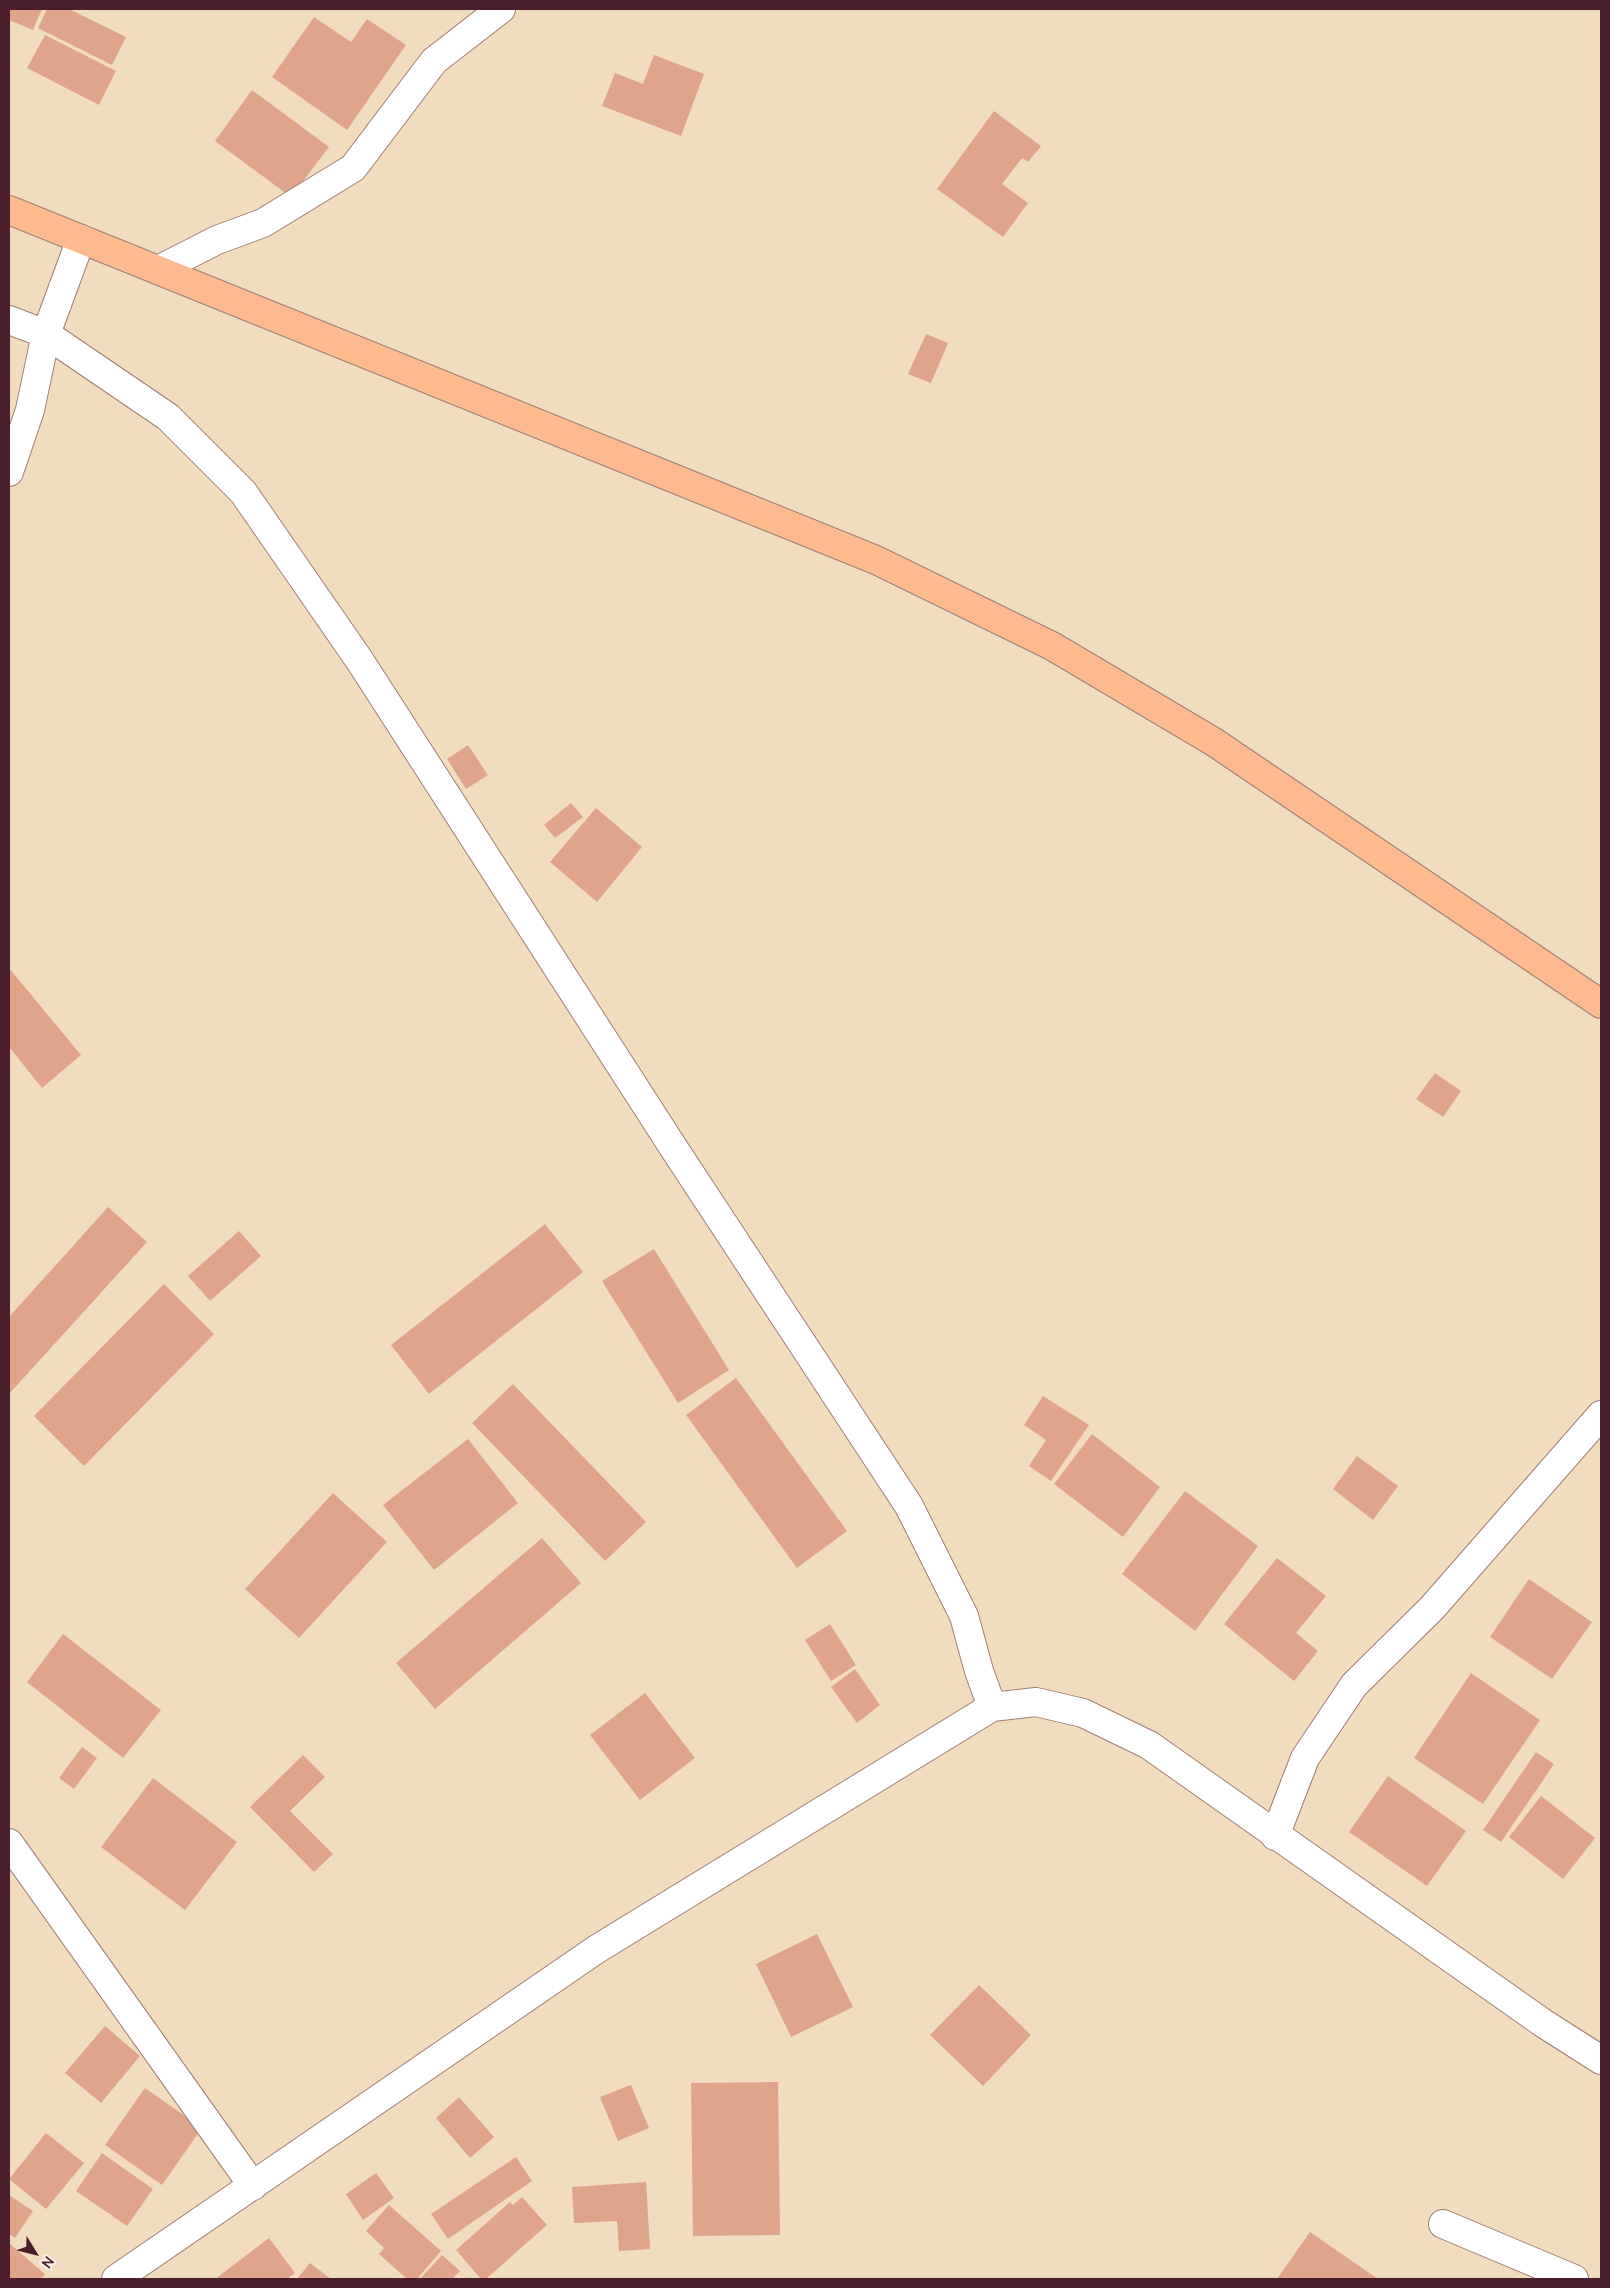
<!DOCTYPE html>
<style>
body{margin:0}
#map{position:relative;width:1610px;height:2288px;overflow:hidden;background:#f2dcbe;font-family:"Architects Daughter",sans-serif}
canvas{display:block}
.frame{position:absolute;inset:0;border:10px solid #4a1f2b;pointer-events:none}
.north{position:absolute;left:10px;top:2228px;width:50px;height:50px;-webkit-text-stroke:4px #f7f3e8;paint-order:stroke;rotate:126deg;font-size:14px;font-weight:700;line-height:20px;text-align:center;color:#4a1f2b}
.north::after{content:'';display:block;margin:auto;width:18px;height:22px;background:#4a1f2b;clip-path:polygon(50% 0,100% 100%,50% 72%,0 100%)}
</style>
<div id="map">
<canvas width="1610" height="2288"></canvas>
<div class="frame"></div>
<div class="north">N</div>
</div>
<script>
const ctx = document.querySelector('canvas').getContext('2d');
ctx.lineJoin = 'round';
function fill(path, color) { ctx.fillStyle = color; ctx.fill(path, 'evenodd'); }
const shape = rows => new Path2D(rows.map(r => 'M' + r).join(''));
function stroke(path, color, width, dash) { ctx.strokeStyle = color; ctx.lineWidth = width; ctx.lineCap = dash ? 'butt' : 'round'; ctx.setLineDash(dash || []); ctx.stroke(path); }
const building = shape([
 [9,9,42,9,33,30,9,20],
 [47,9,69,9,126,37,112,65,38,28],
 [314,17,351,42,367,19,406,45,347,130,272,77],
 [45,35,116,71,99,105,27,68],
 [654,55,704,74,681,136,602,106,615,73,643,84],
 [252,90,329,147,291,197,215,141],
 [994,111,1041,146,1028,162,1022,158,1002,184,1028,203,1003,237,937,189],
 [926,334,948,343,931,383,908,374],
 [468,745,488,775,466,789,447,759],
 [571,803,583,817,555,838,544,825],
 [596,808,642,847,597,902,550,862],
 [9,968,81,1055,42,1088,9,1047],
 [1435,1073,1461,1091,1443,1117,1416,1099],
 [108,1207,147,1242,9,1394,9,1317],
 [545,1224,583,1272,429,1394,391,1345],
 [239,1231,261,1256,210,1301,188,1276],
 [654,1249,729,1370,678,1403,602,1281],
 [164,1284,214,1334,84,1466,34,1416],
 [736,1378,847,1531,797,1568,686,1415],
 [513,1384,646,1522,605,1561,472,1423],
 [1043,1396,1089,1425,1051,1481,1029,1466,1046,1440,1024,1425],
 [1092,1434,1160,1487,1123,1537,1054,1484],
 [468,1439,518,1503,434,1570,383,1505],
 [1357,1456,1398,1486,1373,1520,1333,1489],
 [1185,1491,1258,1546,1195,1631,1122,1574],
 [333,1493,387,1542,299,1638,245,1589],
 [542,1538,581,1583,435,1709,396,1663],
 [1277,1558,1326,1596,1296,1633,1318,1651,1294,1681,1224,1624],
 [1529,1579,1592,1622,1552,1679,1490,1637],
 [830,1624,856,1665,831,1681,805,1640],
 [63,1634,161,1710,123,1758,27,1682],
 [855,1669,880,1705,857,1723,831,1687],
 [1471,1673,1540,1720,1483,1804,1414,1758],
 [645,1693,695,1758,640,1800,590,1735],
 [82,1747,97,1758,74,1789,59,1778],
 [1536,1752,1554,1764,1501,1842,1483,1830],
 [303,1755,325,1777,290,1811,333,1854,314,1872,250,1807],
 [1388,1776,1466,1831,1427,1886,1349,1832],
 [153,1778,237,1842,185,1910,101,1847],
 [1541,1796,1595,1838,1563,1879,1509,1837],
 [817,1934,853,2007,791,2037,756,1964],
 [979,1985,1031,2035,983,2086,930,2035],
 [105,2026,140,2056,101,2103,65,2073],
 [778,2082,780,2235,693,2236,691,2083],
 [631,2085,649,2128,618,2141,600,2097],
 [145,2088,202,2128,162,2185,105,2145],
 [459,2097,494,2137,470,2158,436,2118],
 [46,2133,84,2163,46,2209,9,2179],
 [102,2153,153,2189,127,2226,76,2191],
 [516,2157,532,2181,448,2239,431,2214],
 [376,2173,394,2198,363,2220,346,2194],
 [646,2182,650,2249,619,2251,617,2221,574,2223,572,2187],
 [9,2195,33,2211,15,2238,9,2234],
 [522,2197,547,2225,486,2279,481,2279,456,2250,510,2202,513,2205],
 [389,2205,441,2251,417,2279,407,2279,379,2254,384,2248,366,2231],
 [1310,2232,1378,2279,1277,2279],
 [269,2238,295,2273,287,2279,215,2279],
 [9,2243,45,2274,41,2279,9,2279],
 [442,2255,460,2271,452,2279,420,2279],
 [310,2263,331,2279,297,2279]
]);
const minor = shape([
 [158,270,217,240,263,223,353,168,434,61,501,9],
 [9,320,46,334,168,417,243,492,360,661,673,1147,909,1506,964,1616,979,1671,992,1707,1036,1702,1083,1713,1149,1745,1543,2023,1601,2060],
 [9,472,30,410,46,334,81,239],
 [1275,1836,1305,1758,1354,1685,1432,1608,1601,1415],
 [9,1843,253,2186],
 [1443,2224,1574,2279],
 [116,2279,597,1949,992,1707]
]);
const primary = shape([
 [9,210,876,560,1052,646,1214,742,1601,1004]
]);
fill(building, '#dea58b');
stroke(minor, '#9e7e74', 30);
stroke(primary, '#9e7e74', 30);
stroke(minor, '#fff', 28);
stroke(primary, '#fcba8e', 28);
</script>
